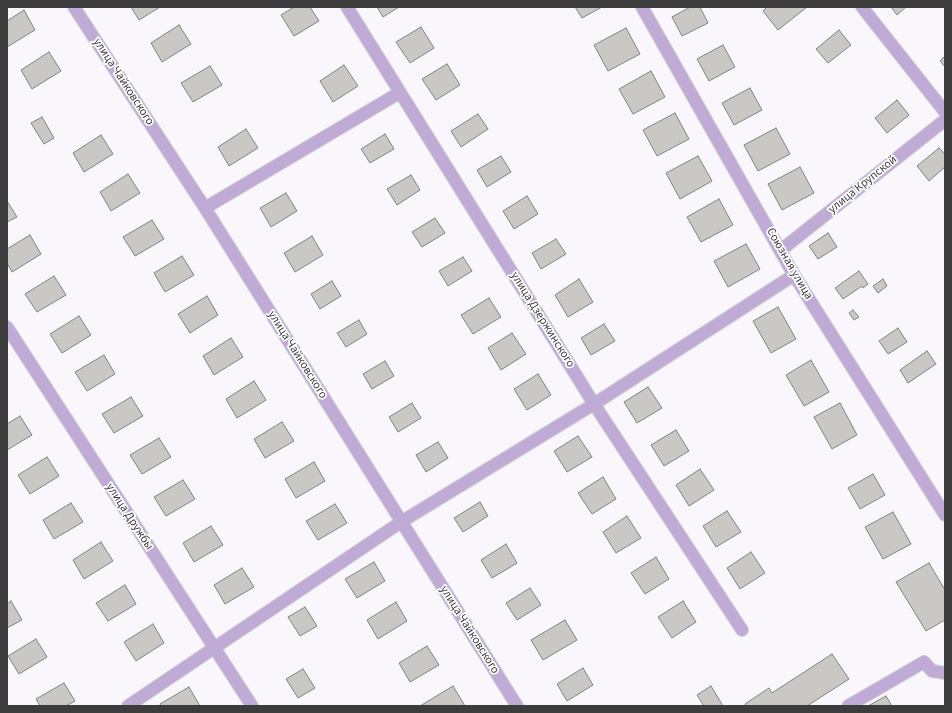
<!DOCTYPE html>
<meta charset="utf-8">
<style>
body{margin:0}
#map{position:relative;width:952px;height:713px;overflow:hidden;background:#f9f7fb;font-family:"Source Sans 3",sans-serif}
canvas{display:block}
.frame{position:absolute;inset:0;border:8px solid #3c3c3d;pointer-events:none}
</style>
<div id="map">
<canvas width="952" height="713"></canvas>
<div class="frame"></div>
</div>
<script>
const ctx = document.querySelector('canvas').getContext('2d');
ctx.lineJoin = 'round';
function fill(path, color) { ctx.fillStyle = color; ctx.fill(path, 'evenodd'); }
const shape = rows => new Path2D(rows.map(r => 'M' + r).join(''));
function stroke(path, color, width, dash) { ctx.strokeStyle = color; ctx.lineWidth = width; ctx.lineCap = dash ? 'butt' : 'round'; ctx.setLineDash(dash || []); ctx.stroke(path); }
function drawText(font, color, halo, rows, align = 'center') {
  ctx.font = font + ' "Source Sans 3",sans-serif'; ctx.lineWidth = 3.5; ctx.setLineDash([]); ctx.textBaseline = 'middle'; ctx.strokeStyle = halo; ctx.fillStyle = color; for (const [text, x, y, turn = 0] of rows) {
    ctx.save(); ctx.translate(x, y); ctx.rotate((+turn || 0) * Math.PI / 180); ctx.textAlign = isNaN(turn) ? turn : align; if (halo) ctx.strokeText(text, 0, 0); ctx.fillText(text, 0, 0); ctx.restore();
  }
}
const building = shape([
 [131,7,160,7,139,20,131,7],
 [294,7,310,7,319,21,294,36,281,15,294,7],
 [377,7,399,7,383,17,377,7],
 [575,7,602,7,582,18,575,7],
 [690,7,700,7,708,23,682,36,672,17,690,7],
 [767,7,807,7,778,30,763,11,767,7],
 [891,7,906,7,897,15,891,7],
 [24,10,35,30,7,47,7,21,24,10],
 [179,25,191,44,162,62,151,43,179,25],
 [421,27,434,48,410,63,396,42,421,27],
 [626,28,640,54,608,71,594,45,626,28],
 [839,30,851,45,828,63,816,49,839,30],
 [723,45,735,67,709,81,697,59,723,45],
 [49,52,61,71,32,89,21,70,49,52],
 [945,56,945,67,940,61,945,56],
 [447,64,460,85,436,100,422,79,447,64],
 [344,65,358,86,333,102,320,81,344,65],
 [210,66,222,85,193,102,181,83,210,66],
 [651,71,665,97,633,114,619,89,651,71],
 [750,88,762,110,734,125,722,103,750,88],
 [897,100,909,115,887,133,875,118,897,100],
 [675,113,689,139,657,156,643,130,675,113],
 [478,114,488,129,461,147,451,131,478,114],
 [42,117,54,138,44,144,31,123,42,117],
 [776,128,790,154,758,171,744,145,776,128],
 [246,129,258,148,229,166,218,147,246,129],
 [385,134,394,149,370,163,361,149,385,134],
 [101,135,113,154,84,172,73,153,101,135],
 [939,148,945,154,945,167,929,181,917,166,939,148],
 [501,156,511,172,487,187,477,170,501,156],
 [698,156,712,181,680,199,666,173,698,156],
 [800,167,814,193,782,210,768,184,800,167],
 [128,174,140,193,111,211,100,192,128,174],
 [411,175,420,190,397,205,387,189,411,175],
 [286,193,297,211,271,227,260,208,286,193],
 [527,196,538,214,514,229,503,211,527,196],
 [719,199,733,225,701,242,687,217,719,199],
 [7,201,17,217,7,222,7,201],
 [435,218,445,233,422,247,412,232,435,218],
 [152,220,164,239,135,256,123,237,152,220],
 [828,233,837,247,818,259,809,246,828,233],
 [30,235,41,254,12,272,7,263,7,249,30,235],
 [312,236,323,255,295,272,284,253,312,236],
 [556,239,566,254,541,269,532,253,556,239],
 [746,244,760,269,728,287,714,261,746,244],
 [182,256,194,275,165,292,154,273,182,256],
 [463,257,472,271,448,286,439,271,463,257],
 [859,271,868,284,863,288,862,286,843,299,835,288,859,271],
 [54,276,66,295,37,312,25,294,54,276],
 [579,279,593,302,568,317,555,295,579,279],
 [883,279,887,286,878,293,873,286,883,279],
 [332,281,341,296,320,309,311,294,332,281],
 [207,296,218,315,190,333,178,314,207,296],
 [489,298,501,317,473,334,461,315,489,298],
 [778,307,796,339,771,353,753,321,778,307],
 [853,310,859,317,854,320,849,313,853,310],
 [79,316,91,335,62,353,50,334,79,316],
 [359,320,367,334,346,347,337,333,359,320],
 [604,324,615,341,591,355,581,338,604,324],
 [898,328,907,342,888,354,879,341,898,328],
 [512,333,526,354,501,370,488,348,512,333],
 [231,338,243,357,214,375,203,356,231,338],
 [927,351,936,364,908,383,900,370,927,351],
 [104,355,115,374,87,391,75,372,104,355],
 [811,360,829,392,804,406,786,375,811,360],
 [385,361,394,376,372,389,363,374,385,361],
 [538,374,551,395,527,410,514,389,538,374],
 [254,381,266,400,237,418,226,399,254,381],
 [648,387,662,408,637,423,624,402,648,387],
 [131,397,143,416,114,433,102,414,131,397],
 [412,403,421,418,398,432,389,417,412,403],
 [840,403,857,435,832,449,814,417,840,403],
 [20,416,32,435,7,450,7,424,20,416],
 [282,422,294,441,265,458,254,439,282,422],
 [676,430,689,451,664,466,651,445,676,430],
 [578,436,592,457,567,472,554,451,578,436],
 [159,438,171,457,142,474,130,455,159,438],
 [438,442,448,458,426,472,416,455,438,442],
 [47,457,59,476,30,494,18,475,47,457],
 [314,462,325,481,296,498,285,479,314,462],
 [700,469,714,490,689,506,676,485,700,469],
 [873,474,885,495,860,509,848,488,873,474],
 [603,477,616,499,592,514,578,493,603,477],
 [183,480,195,499,166,516,154,497,183,480],
 [480,502,488,516,463,532,454,518,480,502],
 [71,503,83,522,54,539,43,520,71,503],
 [335,504,347,523,318,540,306,521,335,504],
 [727,511,741,532,716,547,703,526,727,511],
 [893,512,911,544,883,559,865,527,893,512],
 [627,516,641,538,616,553,603,532,627,516],
 [211,526,223,545,194,562,183,543,211,526],
 [101,542,113,561,84,579,73,560,101,542],
 [506,544,517,563,492,578,481,560,506,544],
 [751,552,765,573,740,589,727,568,751,552],
 [656,557,669,579,645,594,631,573,656,557],
 [374,562,385,581,357,598,345,579,374,562],
 [929,563,945,590,945,620,926,631,896,582,929,563],
 [242,568,254,587,225,604,214,585,242,568],
 [125,585,136,604,108,621,96,603,125,585],
 [530,588,541,605,517,620,506,603,530,588],
 [11,601,22,620,7,628,7,604,11,601],
 [683,601,696,622,672,638,658,617,683,601],
 [396,602,407,621,378,639,367,620,396,602],
 [305,607,317,626,300,636,288,617,305,607],
 [565,620,577,640,543,660,531,640,565,620],
 [153,624,164,643,136,661,124,642,153,624],
 [36,639,47,657,19,674,8,656,36,639],
 [427,646,439,665,410,682,399,663,427,646],
 [832,654,849,679,807,706,746,706,745,704,769,688,772,693,832,654],
 [583,668,593,685,567,701,557,684,583,668],
 [303,669,315,688,298,698,286,679,303,669],
 [64,683,75,701,66,706,40,706,36,699,64,683],
 [453,686,465,706,420,706,453,686],
 [711,686,723,706,704,706,697,695,711,686],
 [189,687,200,706,161,706,160,704,189,687],
 [886,696,892,706,868,706,886,696]
]);
const minor = shape([
 [74,7,205,208,517,706],
 [347,7,594,404,742,630],
 [642,7,794,275,945,515],
 [862,7,945,112],
 [205,208,399,93],
 [781,250,945,120],
 [7,327,252,706],
 [128,706,401,522,594,404,794,275],
 [848,706,924,662,932,671,945,673]
]);
const streetNames = [
 ["улица Чайковского",123,82,57],
 ["улица Крупской",863,185,-39],
 ["Союзная улица",789,264,60],
 ["улица Дзержинского",542,320,58],
 ["улица Чайковского",297,355,58],
 ["улица Дружбы",129,517,57],
 ["улица Чайковского",469,630,58]
];
fill(building, '#c9c8c5');
stroke(building, '#82827f', 1);
stroke(minor, '#d3d2d5', 14);
stroke(minor, '#c0abd7', 12);
drawText('12px', '#3c3c3d', '#fff', streetNames);
</script>
